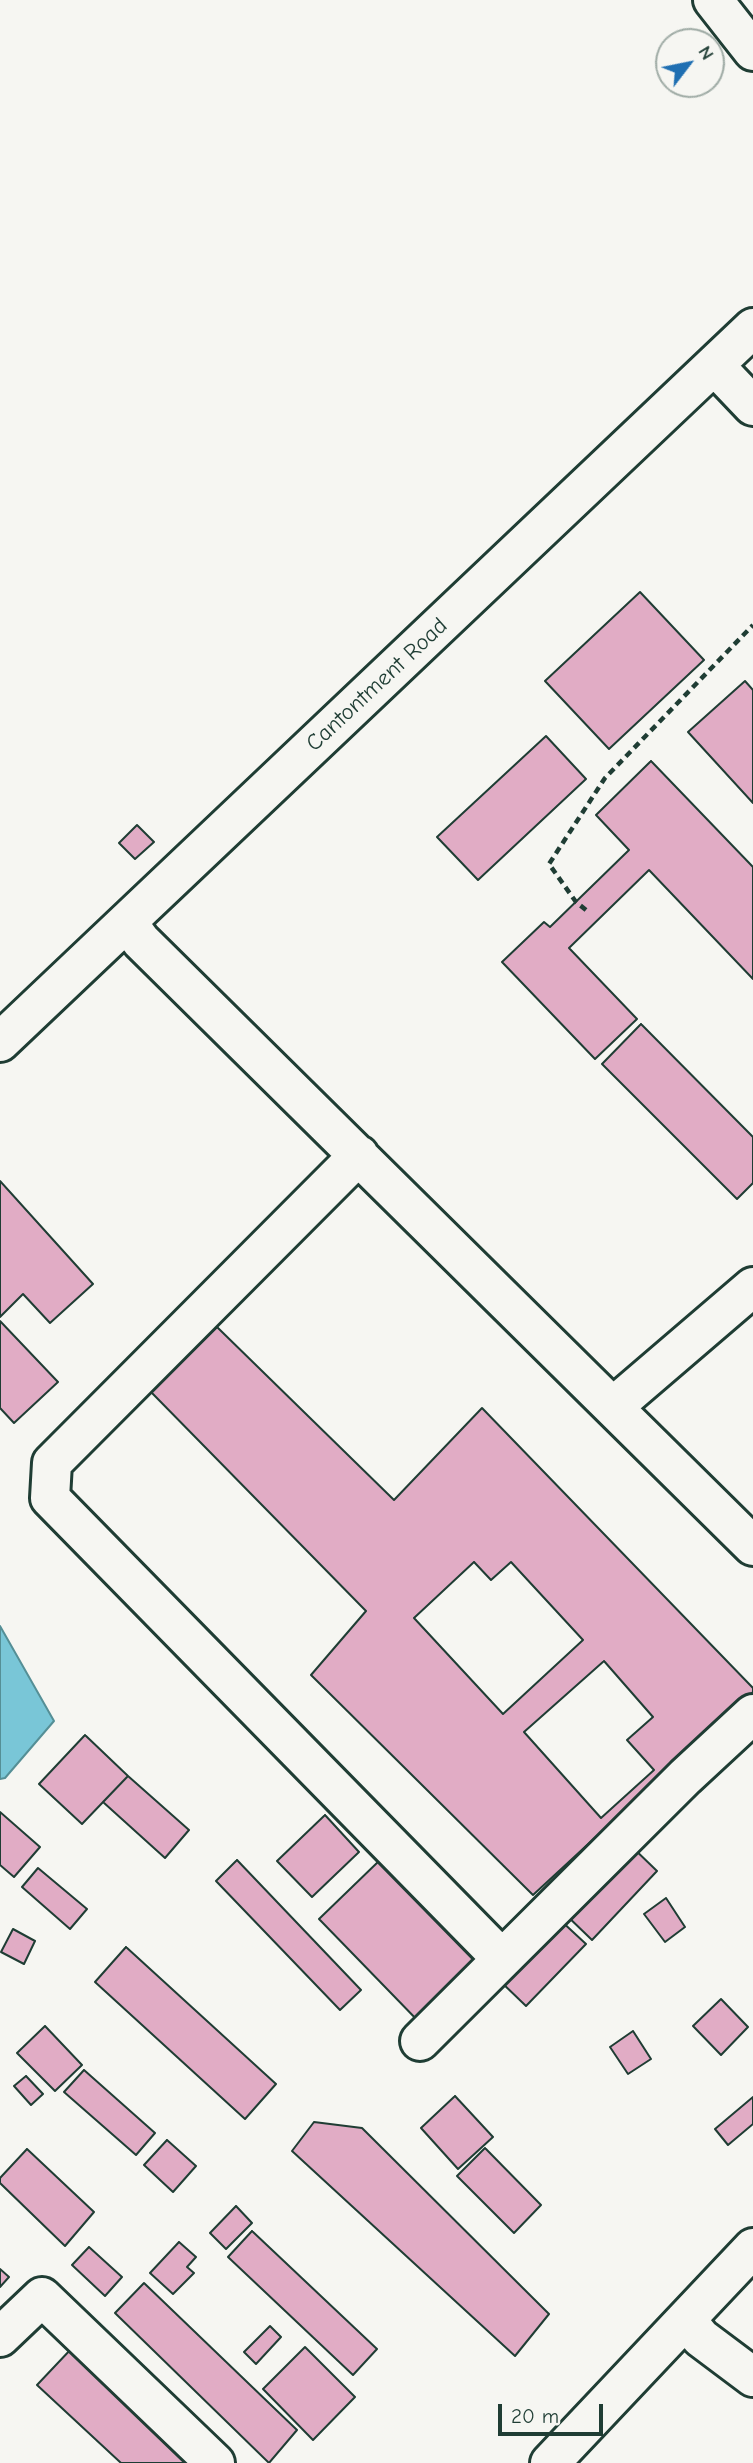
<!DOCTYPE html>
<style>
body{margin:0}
#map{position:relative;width:753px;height:2463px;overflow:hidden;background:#f6f6f2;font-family:"Comic Neue",sans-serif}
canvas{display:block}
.north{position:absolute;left:655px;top:28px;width:70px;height:70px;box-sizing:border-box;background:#f6f6f2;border:2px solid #a0aca6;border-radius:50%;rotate:58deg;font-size:19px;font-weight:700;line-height:28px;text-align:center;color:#1f3d34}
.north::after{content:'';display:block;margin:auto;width:24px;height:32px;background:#1f6fb2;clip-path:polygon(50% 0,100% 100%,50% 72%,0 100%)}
.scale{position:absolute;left:498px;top:2404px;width:105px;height:32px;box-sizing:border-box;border:4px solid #1f3d34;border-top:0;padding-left:9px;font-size:21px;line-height:24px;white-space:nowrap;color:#1f3d34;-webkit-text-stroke:5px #f6f6f2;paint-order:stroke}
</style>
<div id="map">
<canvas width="753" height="2463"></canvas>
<div class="north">N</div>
<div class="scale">20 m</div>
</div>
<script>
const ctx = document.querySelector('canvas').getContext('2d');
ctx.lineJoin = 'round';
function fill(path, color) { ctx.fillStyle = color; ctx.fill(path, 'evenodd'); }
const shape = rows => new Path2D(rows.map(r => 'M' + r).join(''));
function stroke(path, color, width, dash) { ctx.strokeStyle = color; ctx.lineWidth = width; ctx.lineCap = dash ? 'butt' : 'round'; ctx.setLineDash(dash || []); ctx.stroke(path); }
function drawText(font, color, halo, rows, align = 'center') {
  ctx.font = font + ' "Comic Neue",sans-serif'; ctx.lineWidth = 5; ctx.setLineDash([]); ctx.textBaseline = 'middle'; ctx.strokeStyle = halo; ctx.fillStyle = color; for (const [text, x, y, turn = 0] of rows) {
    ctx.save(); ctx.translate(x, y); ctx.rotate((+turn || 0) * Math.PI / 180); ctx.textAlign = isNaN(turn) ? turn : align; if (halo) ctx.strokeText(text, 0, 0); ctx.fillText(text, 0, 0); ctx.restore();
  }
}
const water = shape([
 [0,1626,54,1721,5,1778,0,1779,0,1626]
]);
const building = shape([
 [640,592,704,660,609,749,545,681,640,592],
 [745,681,753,690,753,803,688,732,745,681],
 [546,736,586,779,478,880,437,837,546,736],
 [651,761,753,867,753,979,649,870,569,948,637,1019,595,1059,502,962,544,922,550,927,629,850,596,815,651,761],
 [137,825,154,842,135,859,119,843,137,825],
 [641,1024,753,1137,753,1183,737,1199,602,1064,641,1024],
 [0,1181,93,1284,50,1323,23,1294,0,1317,0,1181],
 [0,1321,58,1382,14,1423,0,1408,0,1321],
 [217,1327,394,1500,482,1408,753,1688,753,1692,533,1895,311,1675,366,1611,151,1392,217,1327],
 [474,1562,491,1580,511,1562,583,1640,503,1714,414,1618,474,1562],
 [604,1661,653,1717,627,1740,654,1770,601,1818,524,1732,604,1661],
 [85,1735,128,1776,82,1824,39,1784,85,1735],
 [128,1776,189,1830,165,1858,103,1802,128,1776],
 [0,1812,40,1847,14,1877,0,1865,0,1812],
 [325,1815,359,1852,312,1897,277,1861,325,1815],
 [627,1842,657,1871,592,1940,561,1910,627,1842],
 [237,1860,361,1990,340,2010,216,1881,237,1860],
 [380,1860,482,1967,422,2025,319,1919,380,1860],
 [38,1868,87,1909,70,1929,22,1887,38,1868],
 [666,1898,685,1927,665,1942,644,1914,666,1898],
 [558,1918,586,1944,526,2006,499,1980,558,1918],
 [13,1929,35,1941,24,1964,1,1952,13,1929],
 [126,1947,276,2084,245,2119,95,1982,126,1947],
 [721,1999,748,2027,721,2055,693,2026,721,1999],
 [45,2026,82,2065,55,2091,17,2053,45,2026],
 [633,2031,651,2059,628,2074,610,2047,633,2031],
 [84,2070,155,2133,136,2155,64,2092,84,2070],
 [26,2076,43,2094,31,2105,14,2086,26,2076],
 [455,2096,493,2137,458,2169,421,2128,455,2096],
 [753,2097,753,2124,728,2145,715,2129,753,2097],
 [314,2122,362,2128,549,2314,515,2356,292,2151,314,2122],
 [167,2140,196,2166,173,2192,144,2165,167,2140],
 [485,2148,541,2205,514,2233,457,2176,485,2148],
 [27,2149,94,2212,65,2246,0,2183,0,2178,27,2149],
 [236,2206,252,2223,226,2249,210,2233,236,2206],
 [252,2231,377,2349,353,2375,228,2257,252,2231],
 [179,2242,196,2257,187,2267,194,2273,173,2294,150,2273,179,2242],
 [89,2247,122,2277,105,2296,72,2265,89,2247],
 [0,2269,9,2277,0,2287,0,2269],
 [144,2283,297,2430,269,2463,115,2313,144,2283],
 [270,2326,281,2337,256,2364,244,2352,270,2326],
 [305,2347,355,2397,313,2440,263,2389,305,2347],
 [72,2348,190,2463,121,2463,37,2385,72,2348]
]);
const path = shape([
 [586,910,576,902,549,864,605,778,753,625]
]);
const minor = shape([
 [713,0,753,51],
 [714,365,753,406],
 [127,922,141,941,753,1546],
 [0,1042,753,328],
 [359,1155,52,1463,50,1498,502,1959],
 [613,1407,753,1287],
 [420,2041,685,1777,753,1714],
 [686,2320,701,2338,753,2377],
 [0,2337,42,2297,215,2463],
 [550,2463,753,2248]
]);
const streetNames = [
 ["Cantontment Road",377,685,-43]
];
fill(water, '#79c6d7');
stroke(water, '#558f96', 2);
fill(building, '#e1acc5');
stroke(building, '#1f3d34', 2);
stroke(minor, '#1f3d34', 44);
stroke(path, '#1f3d34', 4.5, [7, 5]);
stroke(minor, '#f6f6f2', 38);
drawText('23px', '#1f3d34', '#f6f6f2', streetNames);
</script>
